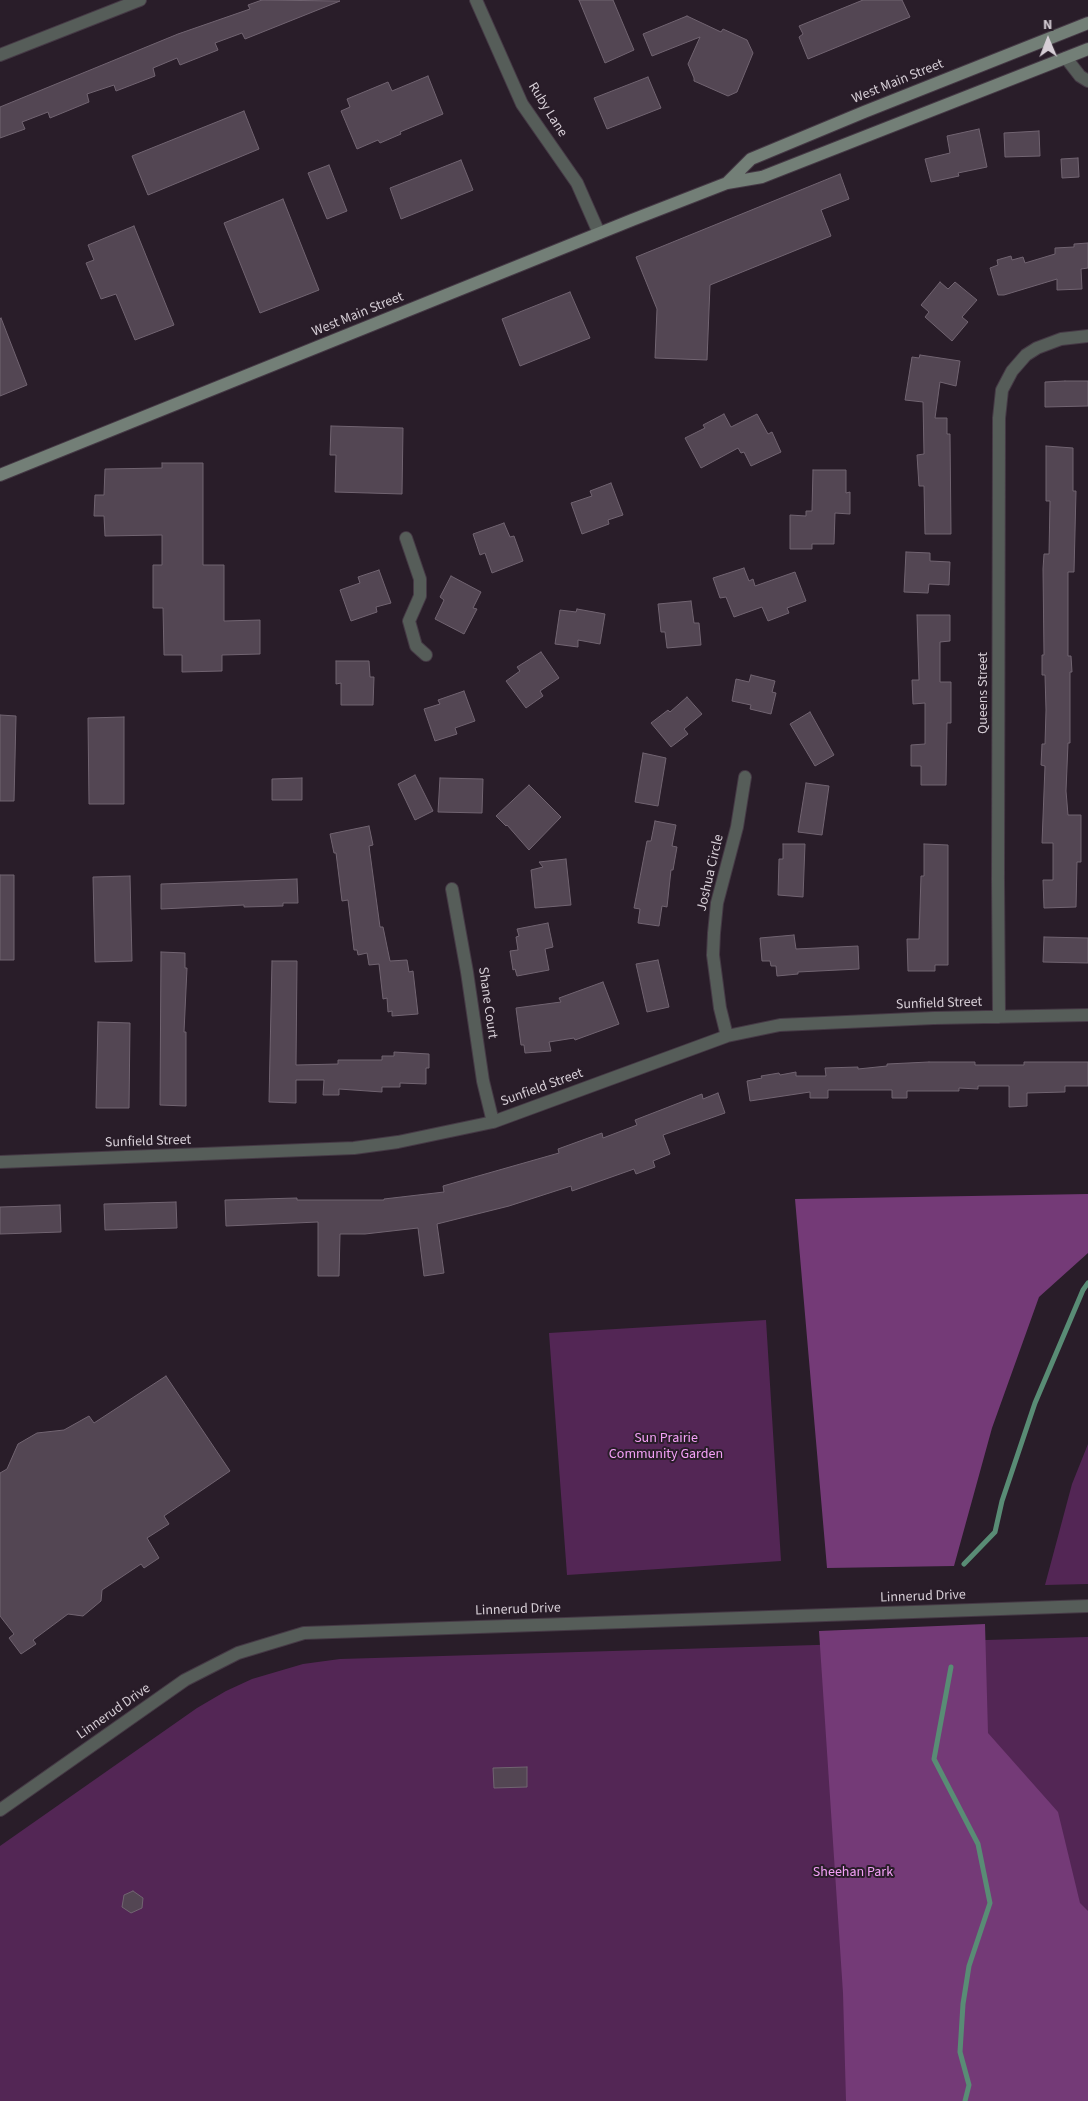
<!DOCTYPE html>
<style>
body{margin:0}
#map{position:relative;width:1088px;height:2101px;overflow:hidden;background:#291d29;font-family:"Source Sans 3",sans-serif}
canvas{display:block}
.north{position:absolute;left:1023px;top:15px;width:50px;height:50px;-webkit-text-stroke:4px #291d29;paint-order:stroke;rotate:359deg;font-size:14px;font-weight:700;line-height:20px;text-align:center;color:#d6ced6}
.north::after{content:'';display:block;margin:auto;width:18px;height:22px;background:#d6ced6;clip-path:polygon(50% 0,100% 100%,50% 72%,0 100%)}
</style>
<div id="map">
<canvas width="1088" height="2101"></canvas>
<div class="north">N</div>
</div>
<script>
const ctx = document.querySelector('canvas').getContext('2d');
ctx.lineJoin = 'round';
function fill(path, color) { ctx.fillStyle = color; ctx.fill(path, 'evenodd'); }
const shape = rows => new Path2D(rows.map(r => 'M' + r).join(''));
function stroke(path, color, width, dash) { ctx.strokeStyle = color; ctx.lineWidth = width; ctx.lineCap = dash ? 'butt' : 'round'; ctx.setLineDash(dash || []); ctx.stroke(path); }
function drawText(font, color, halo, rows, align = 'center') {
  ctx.font = font + ' "Source Sans 3",sans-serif'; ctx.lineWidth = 4; ctx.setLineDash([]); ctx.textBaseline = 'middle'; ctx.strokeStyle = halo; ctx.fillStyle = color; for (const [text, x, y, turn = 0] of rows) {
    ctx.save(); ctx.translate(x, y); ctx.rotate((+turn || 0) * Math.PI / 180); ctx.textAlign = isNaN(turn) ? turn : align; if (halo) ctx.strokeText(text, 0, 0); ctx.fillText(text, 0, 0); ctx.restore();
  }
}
const green = shape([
 [766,1320,781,1561,567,1575,549,1333],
 [1088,1444,1088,1584,1045,1585,1072,1484],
 [1088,1637,1088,2101,0,2101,0,1846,197,1708,226,1691,252,1679,303,1664,340,1659]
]);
const forest = shape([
 [1088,1194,1088,1253,1039,1297,992,1428,954,1566,827,1568,795,1199],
 [985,1624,988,1733,1058,1812,1080,1903,1088,1911,1088,2101,846,2101,843,1993,819,1631]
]);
const stream = shape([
 [964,1564,995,1532,1002,1501,1035,1403,1083,1290,1088,1283],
 [951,1667,934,1759,978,1844,990,1903,969,1966,963,2004,960,2052,969,2085,965,2101]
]);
const building = shape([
 [262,0,340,1,245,39,242,33,215,43,218,50,180,65,177,58,153,68,155,76,116,91,114,85,87,94,89,102,50,118,48,112,22,122,25,129,0,138,0,107,178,34,250,9,248,5,262,0],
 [579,0,613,0,634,50,605,63,579,0],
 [863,0,902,0,910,17,808,59,799,37,803,34,799,26,863,0],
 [687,16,721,32,723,29,747,40,753,53,737,92,728,96,694,81,694,78,688,64,700,37,652,56,643,34,687,16],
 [428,76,443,114,400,132,401,134,380,143,378,140,357,149,341,111,350,107,347,99,388,82,392,91,428,76],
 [648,77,661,108,607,129,594,98,648,77],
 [244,111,259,149,148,195,132,156,244,111],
 [979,129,987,167,958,173,959,176,931,182,925,159,950,153,947,136,979,129],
 [1039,131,1040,156,1005,157,1004,133,1039,131],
 [1078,158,1079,177,1062,178,1061,159,1078,158],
 [461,160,473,190,401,219,390,188,461,160],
 [329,165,347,211,327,219,308,173,329,165],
 [840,174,849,199,821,210,831,236,710,285,707,360,655,358,657,309,636,257,840,174],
 [283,199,319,290,260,313,224,223,283,199],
 [134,226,174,325,135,340,116,294,101,299,86,263,94,260,88,245,134,226],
 [1088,243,1088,268,1081,269,1082,289,1057,290,1057,279,1004,295,998,295,990,268,998,265,997,260,1011,256,1012,260,1023,257,1025,263,1055,254,1055,248,1074,247,1074,244,1088,243],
 [940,282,948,289,955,282,977,300,962,317,968,322,952,341,925,317,929,312,921,305,940,282],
 [570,292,590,338,520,366,502,319,570,292],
 [1,318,27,385,0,396,0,319,1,318],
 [920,355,960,361,956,386,940,382,935,418,947,418,947,434,950,434,951,534,925,534,924,486,919,486,917,455,924,454,923,402,905,400,912,357,919,358,920,355],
 [1065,381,1088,381,1088,406,1045,407,1045,382,1065,381],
 [724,414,731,427,757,414,768,434,772,432,781,452,751,466,744,452,741,453,738,448,701,468,685,438,705,428,703,425,724,414],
 [331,426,403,428,402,494,335,492,336,455,330,455,331,426],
 [1046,446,1073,448,1073,491,1076,491,1074,572,1068,572,1068,656,1071,656,1072,672,1070,672,1070,743,1068,743,1066,791,1068,815,1081,815,1081,862,1077,862,1076,907,1044,908,1043,880,1053,880,1053,843,1042,843,1045,766,1041,765,1042,744,1045,744,1046,710,1045,675,1042,675,1042,655,1044,655,1043,569,1044,554,1049,554,1050,501,1046,501,1046,446],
 [162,463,203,463,203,565,224,565,224,621,260,620,260,654,222,655,222,671,182,672,182,655,164,655,163,608,153,608,153,565,162,565,162,535,105,536,104,516,94,516,95,495,104,495,105,469,162,468,162,463],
 [813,470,846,470,846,493,850,492,850,514,835,513,834,544,812,544,812,549,790,549,790,515,806,516,806,511,812,511,813,470],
 [611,483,623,515,608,520,609,524,582,534,571,503,592,496,590,491,611,483],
 [504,523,510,537,514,536,523,561,492,573,485,553,480,555,473,534,504,523],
 [906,552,930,553,930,561,950,562,949,585,929,584,928,593,904,592,906,552],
 [744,568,749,581,753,579,755,586,795,572,806,601,787,608,789,613,768,621,762,607,734,617,726,597,720,598,713,578,744,568],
 [379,570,391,603,376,607,377,612,351,621,340,590,360,583,358,577,379,570],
 [451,576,481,592,473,608,477,609,464,634,435,619,444,600,440,597,451,576],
 [691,601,694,623,699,623,701,645,667,648,665,632,661,632,658,604,691,601],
 [577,609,605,614,600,644,578,640,578,647,555,644,560,610,576,612,577,609],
 [917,615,950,615,950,641,940,642,940,682,951,682,951,723,947,723,946,785,921,785,921,766,911,766,911,745,925,744,925,703,913,704,912,680,919,680,917,615],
 [541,652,559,678,540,691,543,696,526,708,506,681,520,671,517,667,541,652],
 [336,661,369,661,370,677,374,677,373,705,341,705,341,683,336,684,336,661],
 [751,675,775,681,772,692,776,693,771,714,750,709,751,705,732,701,736,679,749,682,751,675],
 [464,691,475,721,455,728,457,734,435,741,424,709,440,704,438,700,464,691],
 [687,697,702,714,684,729,688,734,671,747,651,723,668,710,670,712,687,697],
 [810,712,834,755,815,766,790,724,810,712],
 [0,715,16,716,14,801,0,801,0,715],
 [124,717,124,804,89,804,88,718,124,717],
 [643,753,666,758,658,806,635,802,643,753],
 [415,775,433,811,415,820,398,784,415,775],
 [302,778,302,800,272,800,272,779,302,778],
 [440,778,483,779,482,813,438,812,440,778],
 [806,783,829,786,822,835,798,832,806,783],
 [529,785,561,817,529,850,507,825,506,826,496,816,529,785],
 [655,821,676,825,672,846,677,847,673,870,671,870,667,907,662,906,659,926,638,923,640,909,634,908,647,841,651,841,655,821],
 [369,826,373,845,369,846,380,927,383,927,390,961,407,960,409,972,413,971,418,1014,392,1016,392,1011,388,1012,387,998,383,999,379,964,369,965,367,953,358,955,357,950,354,950,348,900,342,901,336,853,334,853,330,834,369,826],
 [783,844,805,844,803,897,778,895,779,859,783,859,783,844],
 [924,844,948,845,948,965,935,965,935,971,908,971,907,939,919,939,921,876,924,876,924,844],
 [566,859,571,905,535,908,531,870,543,867,539,862,566,859],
 [0,875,14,875,14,960,0,960,0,875],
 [130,876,132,961,95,962,93,877,130,876],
 [297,879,298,903,283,903,283,906,244,907,244,905,161,909,161,884,297,879],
 [548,923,553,947,545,949,549,970,517,976,515,969,513,970,510,951,518,950,516,937,519,936,517,929,548,923],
 [794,935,796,949,858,946,859,969,798,972,798,974,777,976,776,966,771,966,770,961,762,961,760,938,794,935],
 [1044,937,1088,938,1088,963,1043,962,1044,937],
 [161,952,185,953,185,968,187,968,184,1032,186,1032,186,1106,160,1105,161,952],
 [658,960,669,1007,647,1012,636,964,658,960],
 [272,961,297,961,296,1065,338,1064,338,1060,382,1060,382,1056,394,1056,394,1052,429,1054,429,1068,426,1068,426,1084,400,1083,400,1087,382,1087,382,1092,339,1089,339,1095,323,1095,324,1080,296,1080,296,1103,269,1102,272,961],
 [603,982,619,1024,575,1040,574,1038,549,1042,551,1051,525,1053,524,1045,521,1045,516,1008,561,1002,559,998,603,982],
 [98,1022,130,1023,129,1108,96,1108,98,1022],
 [929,1062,975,1062,975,1065,1024,1065,1024,1062,1088,1062,1088,1086,1065,1086,1065,1092,1027,1093,1027,1106,1009,1107,1009,1086,978,1086,978,1089,959,1088,959,1091,907,1091,907,1098,892,1098,892,1090,828,1090,828,1098,810,1098,810,1092,750,1101,747,1081,762,1078,761,1076,779,1073,780,1075,796,1072,796,1076,826,1076,825,1068,858,1067,858,1069,887,1066,887,1064,929,1062],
 [718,1093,725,1113,663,1135,670,1154,653,1161,655,1167,636,1174,634,1169,572,1191,571,1186,509,1206,437,1224,444,1273,424,1276,418,1228,365,1234,340,1234,339,1276,318,1276,318,1222,226,1226,225,1200,297,1198,297,1200,384,1200,384,1199,444,1192,443,1186,559,1153,558,1149,602,1133,603,1138,637,1125,635,1120,702,1094,703,1099,718,1093],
 [176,1202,177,1228,105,1230,104,1204,176,1202],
 [60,1205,61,1232,0,1234,0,1207,60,1205],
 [166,1376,230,1471,164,1516,169,1524,147,1538,159,1558,144,1568,141,1564,102,1590,101,1601,83,1616,68,1614,33,1640,36,1644,21,1654,9,1638,14,1634,0,1616,0,1473,7,1469,18,1444,37,1433,64,1430,89,1416,94,1423,166,1376],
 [527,1767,527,1787,494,1788,493,1768,527,1767],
 [133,1891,143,1898,142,1908,131,1913,122,1907,124,1895,133,1891]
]);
const street = shape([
 [476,0,522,104,577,183,599,233],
 [0,55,140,0],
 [1066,58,1080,76,1088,81],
 [406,538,420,579,420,596,409,621,416,646,426,655],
 [452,889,467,972,483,1081,493,1122],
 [999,1017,998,879,999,418,1002,390,1012,371,1026,355,1037,348,1061,339,1088,336],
 [727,1036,720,1008,713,955,714,933,717,903,737,827,745,777],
 [0,1162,354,1148,398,1142,493,1122,727,1036,780,1025,934,1018,1088,1015],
 [0,1810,185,1680,238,1653,304,1633,1088,1606]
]);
const secondary = shape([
 [727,183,751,159,864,112,1088,23],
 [0,475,632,220,727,183,762,177,1088,49]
]);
const streetNames = [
 ["West Main Street",898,82,-22],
 ["Ruby Lane",547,110,58],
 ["West Main Street",358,315,-22],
 ["Queens Street",984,693,-90],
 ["Joshua Circle",711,873,-77],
 ["Shane Court",487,1003,82],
 ["Sunfield Street",939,1004,-2],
 ["Sunfield Street",542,1088,-20],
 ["Sunfield Street",148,1142,-2],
 ["Linnerud Drive",923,1597,-2],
 ["Linnerud Drive",518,1610,-2],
 ["Linnerud Drive",114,1712,-35]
];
const parkNames = [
 ["Sun Prairie",666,1439],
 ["Community Garden",666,1455],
 ["Sheehan Park",853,1873]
];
fill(green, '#532655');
fill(forest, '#743a77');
stroke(stream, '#598c75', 5);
fill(building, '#534653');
stroke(building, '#716471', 1);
stroke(street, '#453945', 14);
stroke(secondary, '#453945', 14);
stroke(street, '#565d59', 12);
stroke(secondary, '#737f77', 12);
drawText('14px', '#d6ced6', '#291d29', streetNames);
drawText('14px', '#f4a1f7', '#291d29', parkNames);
</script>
